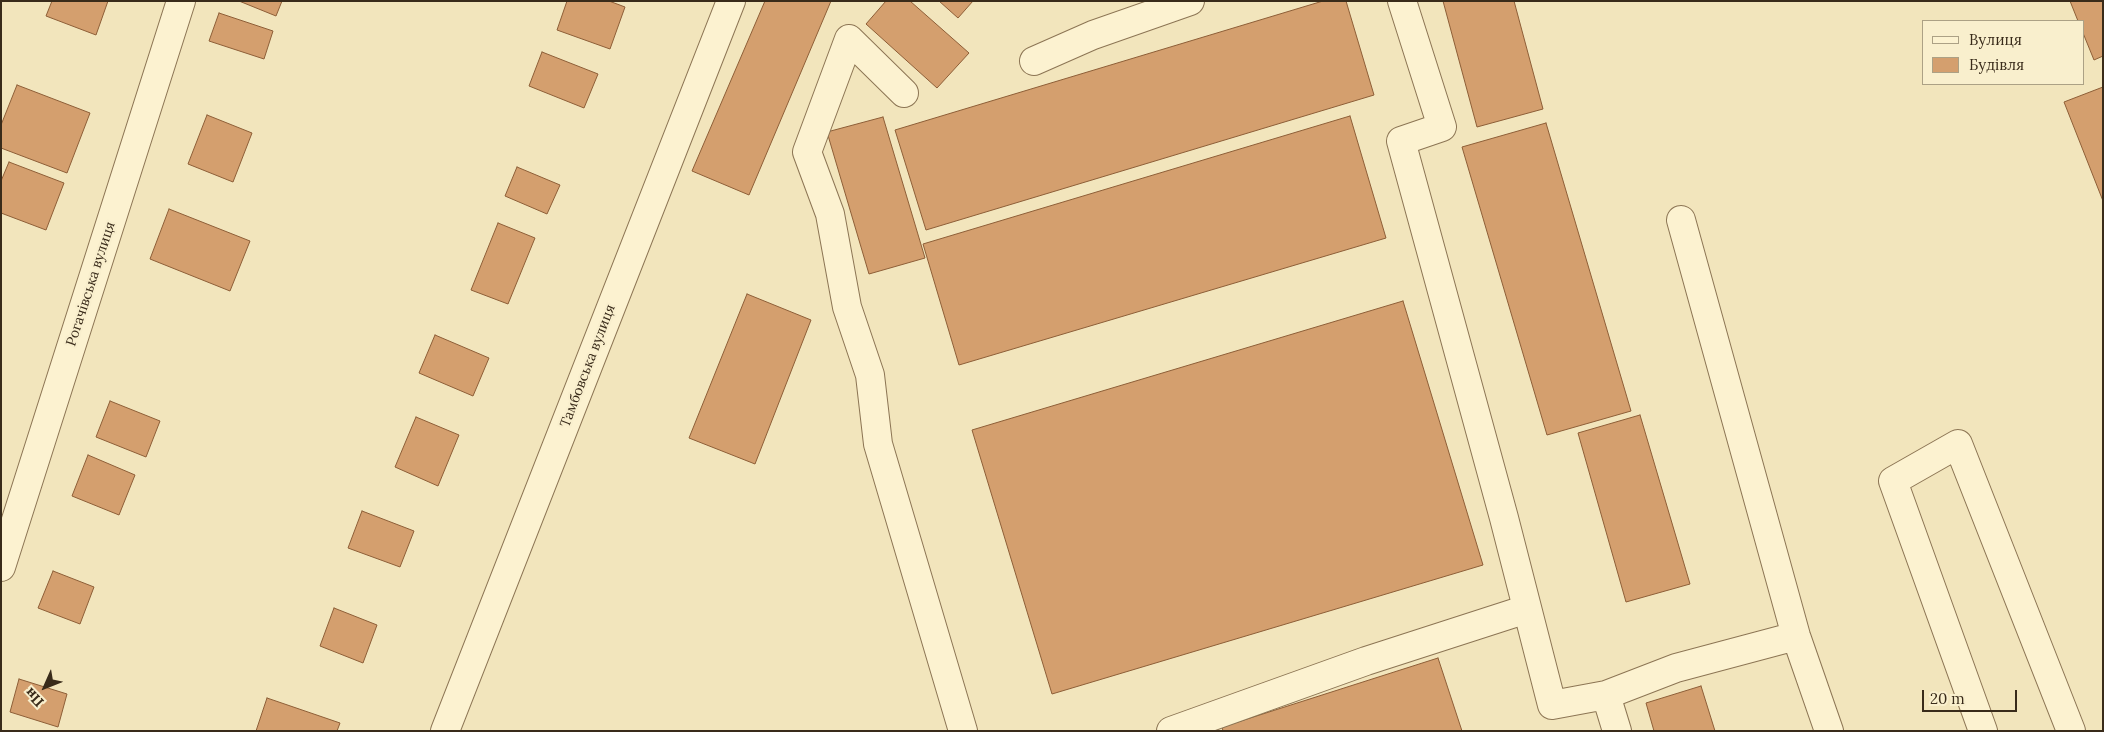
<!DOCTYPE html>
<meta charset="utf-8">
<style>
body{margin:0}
#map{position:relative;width:2104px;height:732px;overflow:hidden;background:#f2e5bc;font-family:Lora,serif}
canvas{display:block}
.frame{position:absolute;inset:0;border:2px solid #392b1a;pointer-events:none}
.legend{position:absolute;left:1922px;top:20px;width:162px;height:65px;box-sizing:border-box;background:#f9efcd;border:1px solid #aca185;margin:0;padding:6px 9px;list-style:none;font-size:15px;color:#392b1a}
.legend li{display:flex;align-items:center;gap:10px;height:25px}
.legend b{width:25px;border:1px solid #aca185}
.north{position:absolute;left:20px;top:662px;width:50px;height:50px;-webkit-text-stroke:4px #f9efcd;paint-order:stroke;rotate:226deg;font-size:14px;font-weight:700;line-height:20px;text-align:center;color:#392b1a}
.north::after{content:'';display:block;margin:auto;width:18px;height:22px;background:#392b1a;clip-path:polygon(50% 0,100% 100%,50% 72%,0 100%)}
.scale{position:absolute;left:1922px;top:690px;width:95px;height:22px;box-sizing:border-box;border:2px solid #392b1a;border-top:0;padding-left:6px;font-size:15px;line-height:18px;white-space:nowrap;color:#392b1a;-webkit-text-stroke:4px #f9efcd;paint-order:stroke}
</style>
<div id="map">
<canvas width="2104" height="732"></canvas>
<div class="frame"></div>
<ul class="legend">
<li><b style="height:6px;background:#fcf2d0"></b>Вулиця</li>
<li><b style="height:14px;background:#d49f6e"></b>Будівля</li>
</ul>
<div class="north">Пн</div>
<div class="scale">20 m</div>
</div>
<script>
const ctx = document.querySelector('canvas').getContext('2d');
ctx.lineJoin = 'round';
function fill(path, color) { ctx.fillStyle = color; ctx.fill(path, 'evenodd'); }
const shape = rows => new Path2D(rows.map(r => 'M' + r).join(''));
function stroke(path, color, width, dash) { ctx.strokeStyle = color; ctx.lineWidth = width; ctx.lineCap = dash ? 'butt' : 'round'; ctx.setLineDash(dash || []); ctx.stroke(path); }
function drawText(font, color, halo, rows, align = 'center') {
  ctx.font = font + ' Lora,serif'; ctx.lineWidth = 4.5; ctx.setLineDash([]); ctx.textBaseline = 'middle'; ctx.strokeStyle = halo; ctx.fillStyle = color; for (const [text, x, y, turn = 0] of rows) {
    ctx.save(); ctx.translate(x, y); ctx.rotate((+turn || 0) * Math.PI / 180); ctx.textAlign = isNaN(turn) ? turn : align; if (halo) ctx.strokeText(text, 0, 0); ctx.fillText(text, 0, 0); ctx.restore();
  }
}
const building = shape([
 [52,1,108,1,96,35,46,16,52,1],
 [239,1,282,1,276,16,239,1],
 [567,1,609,1,625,7,610,49,557,30,567,1],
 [765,1,831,1,749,195,692,171,765,1],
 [886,1,910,1,969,53,937,88,866,24,886,1],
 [939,1,973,1,958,18,939,1],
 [1323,1,1346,1,1374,95,926,230,895,130,1323,1],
 [1443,1,1514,1,1543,109,1477,127,1443,1],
 [2070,1,2103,1,2103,56,2094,60,2083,33,2083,21,2078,21,2070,1],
 [219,13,273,31,264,59,209,41,219,13],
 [542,52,598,74,584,108,529,86,542,52],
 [17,85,90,113,67,173,1,148,1,125,17,85],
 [2103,87,2103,201,2064,102,2103,87],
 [207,115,252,133,233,182,188,164,207,115],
 [1350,116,1386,238,959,365,923,244,1350,116],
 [883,117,925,258,869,274,827,132,883,117],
 [1546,123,1631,411,1547,435,1462,147,1546,123],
 [9,162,64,183,46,230,1,213,1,181,9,162],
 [517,167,560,185,547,214,505,196,517,167],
 [169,209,250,241,230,291,150,259,169,209],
 [498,223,535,238,508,304,471,290,498,223],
 [747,294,811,320,755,464,689,438,747,294],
 [1403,301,1483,565,1052,694,972,430,1403,301],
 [435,335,489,358,473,396,419,373,435,335],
 [110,401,160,421,146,457,96,437,110,401],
 [1640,415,1690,584,1626,602,1578,433,1640,415],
 [416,417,459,435,438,486,395,467,416,417],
 [88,455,135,475,119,515,72,496,88,455],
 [362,511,414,531,400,567,348,548,362,511],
 [53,571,94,587,80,624,38,608,53,571],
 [334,608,377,625,363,663,320,646,334,608],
 [1438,658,1462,731,1223,731,1222,727,1438,658],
 [19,679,67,694,58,727,10,712,19,679],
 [1701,686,1715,731,1654,731,1646,703,1701,686],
 [267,698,340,723,337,731,256,731,267,698]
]);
const minor = shape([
 [1402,1,1442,127,1401,141,1504,518,1552,705,1606,695],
 [1034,61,1093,35,1190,1],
 [904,93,849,39,807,152,830,214,847,307,870,375,878,444,963,731],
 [1681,220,1796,636,1829,731],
 [1,567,181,1],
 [445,731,731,1],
 [1171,731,1366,661,1527,609],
 [1617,731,1606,695,1676,668,1796,636],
 [1983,731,1893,481,1958,444,2071,731]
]);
const streetNames = [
 ["Рогачівська вулиця",91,284,-72],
 ["Тамбовська вулиця",588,366,-69]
];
fill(building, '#d49f6e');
stroke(building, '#8d5e37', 1);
stroke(minor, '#8c7554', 30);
stroke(minor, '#fcf2d0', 28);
drawText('14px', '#392b1a', '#f9efcd', streetNames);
</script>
